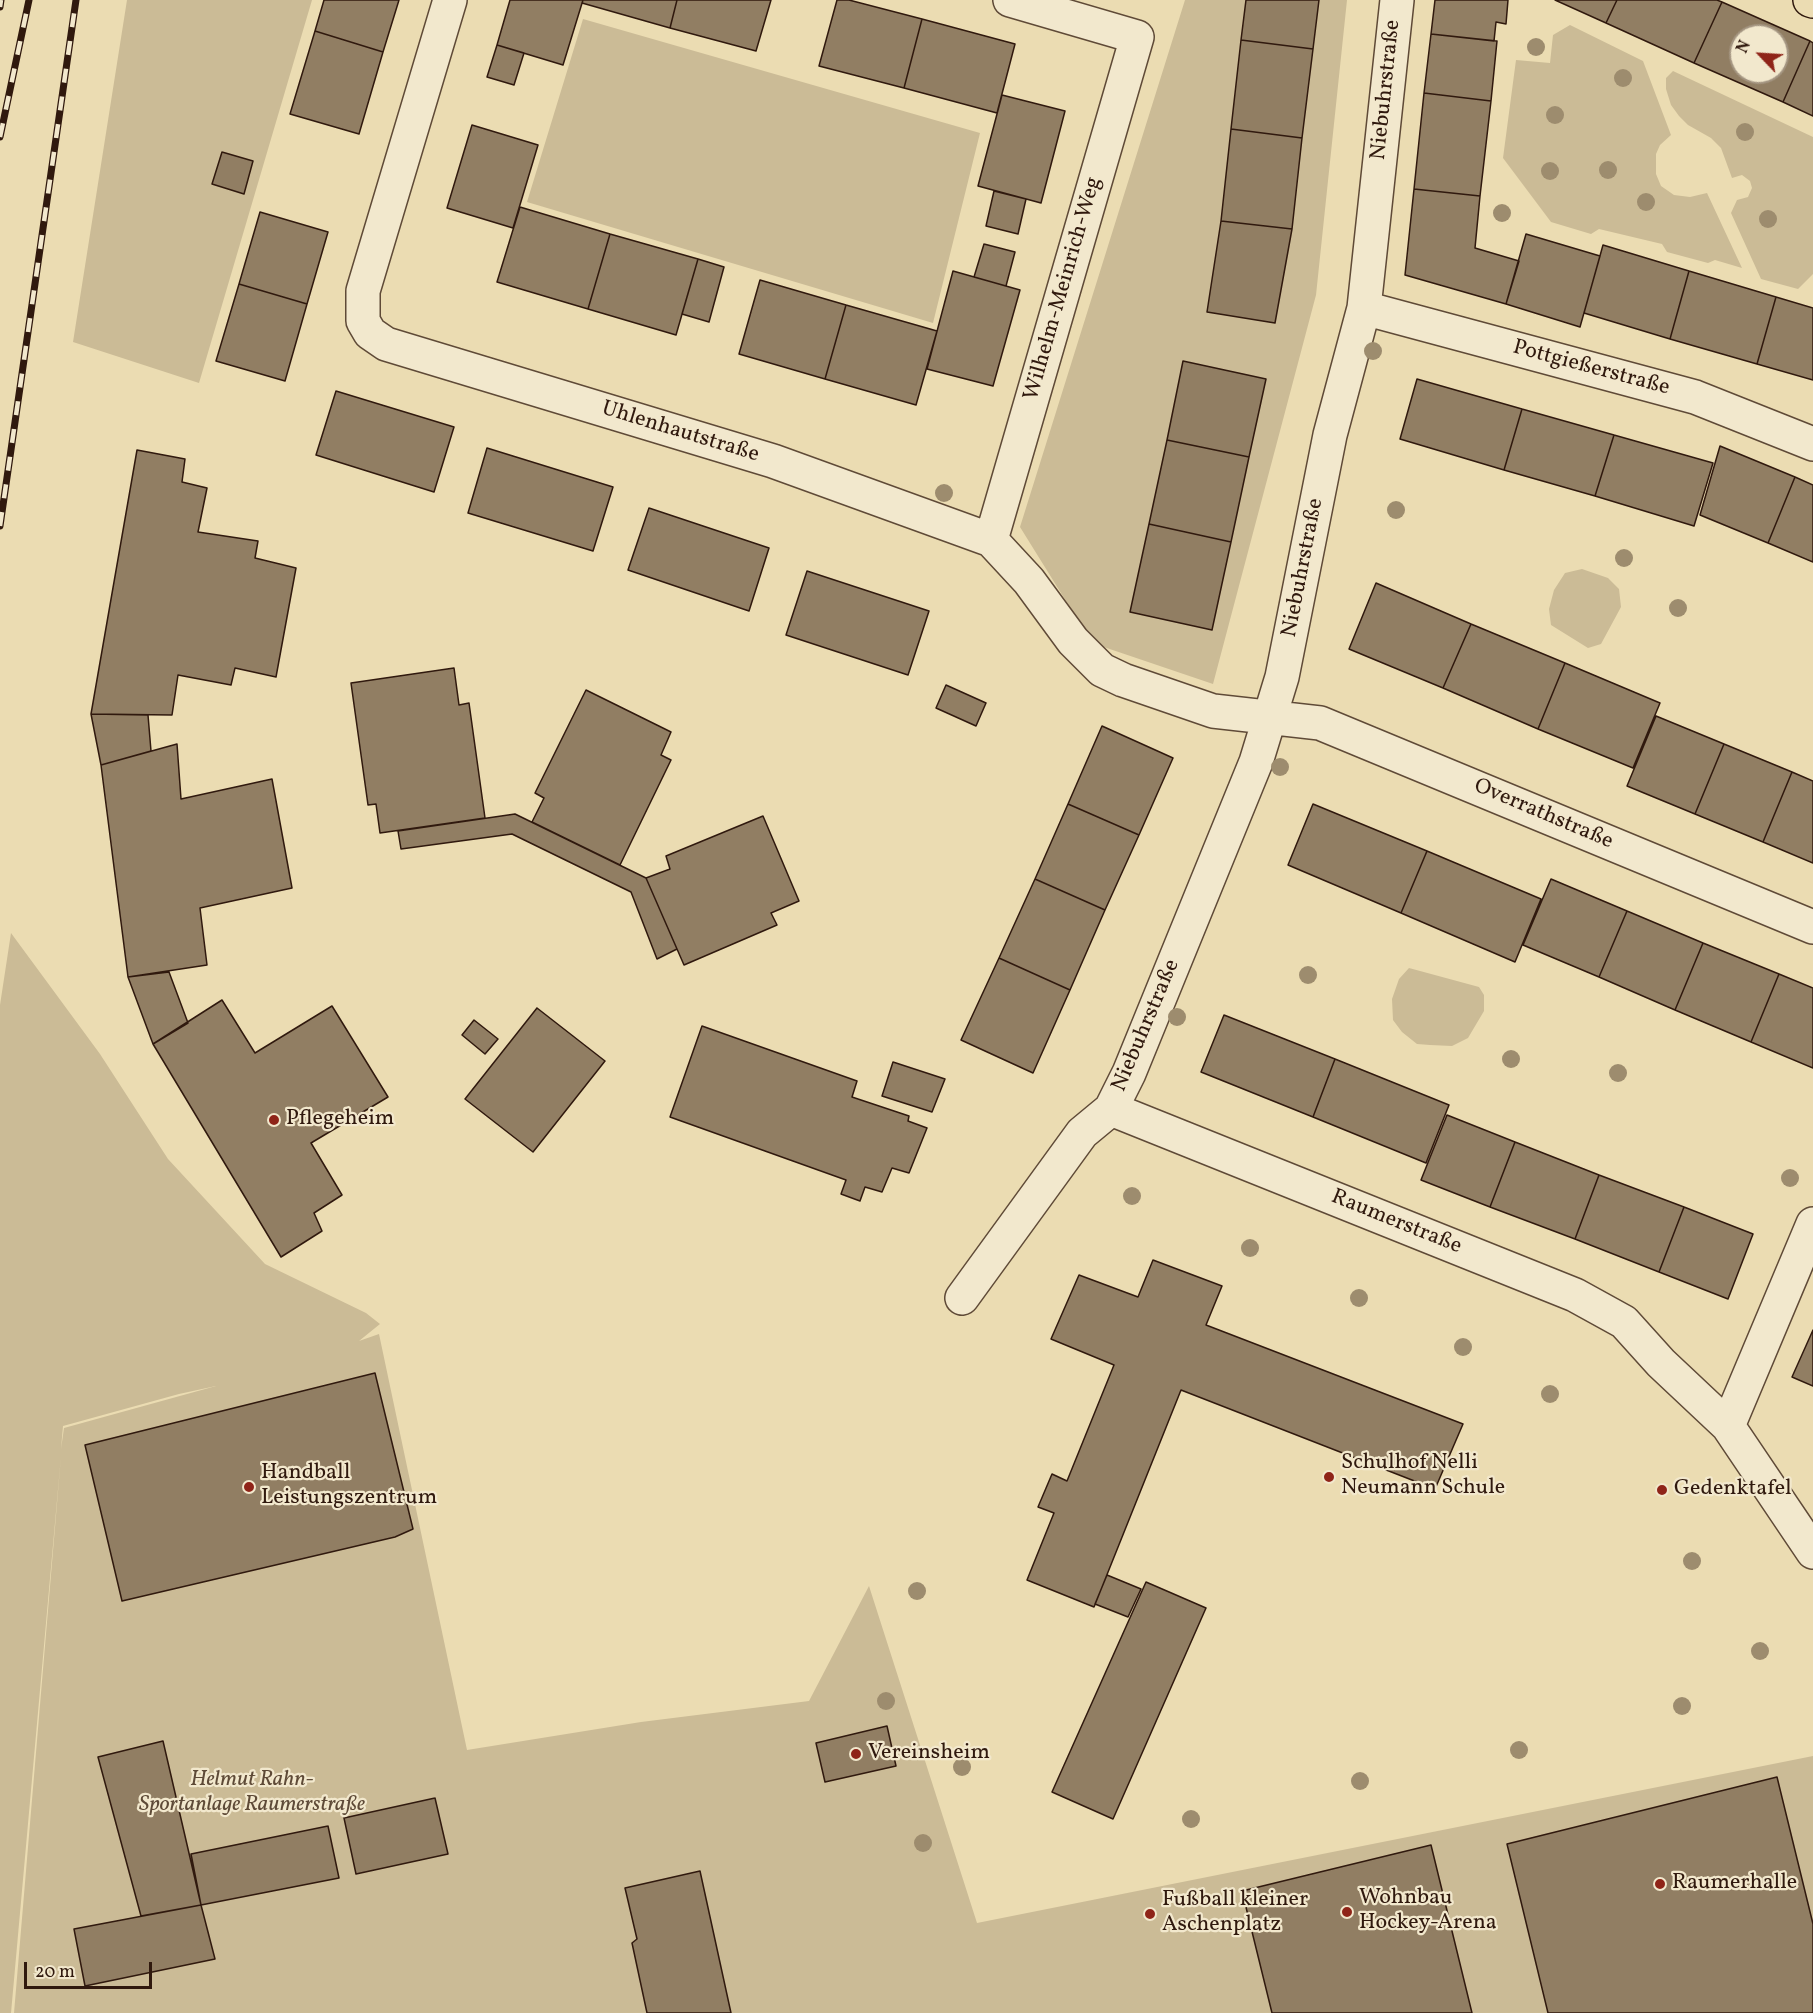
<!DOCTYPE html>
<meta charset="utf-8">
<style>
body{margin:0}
#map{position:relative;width:1813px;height:2013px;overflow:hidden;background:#ebdcb2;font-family:Vollkorn,serif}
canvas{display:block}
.north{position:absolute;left:1729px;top:24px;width:60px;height:60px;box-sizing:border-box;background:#f2e8cd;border:2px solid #a49581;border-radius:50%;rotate:295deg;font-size:16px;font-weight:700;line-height:24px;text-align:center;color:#30190e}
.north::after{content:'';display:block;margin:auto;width:21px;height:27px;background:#8f2418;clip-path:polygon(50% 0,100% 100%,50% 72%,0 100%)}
.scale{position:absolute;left:24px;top:1962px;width:128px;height:27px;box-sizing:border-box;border:3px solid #30190e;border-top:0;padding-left:8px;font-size:18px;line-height:21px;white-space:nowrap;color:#30190e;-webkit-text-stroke:4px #f2e8cd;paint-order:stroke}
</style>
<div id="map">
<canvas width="1813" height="2013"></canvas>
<div class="north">N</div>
<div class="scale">20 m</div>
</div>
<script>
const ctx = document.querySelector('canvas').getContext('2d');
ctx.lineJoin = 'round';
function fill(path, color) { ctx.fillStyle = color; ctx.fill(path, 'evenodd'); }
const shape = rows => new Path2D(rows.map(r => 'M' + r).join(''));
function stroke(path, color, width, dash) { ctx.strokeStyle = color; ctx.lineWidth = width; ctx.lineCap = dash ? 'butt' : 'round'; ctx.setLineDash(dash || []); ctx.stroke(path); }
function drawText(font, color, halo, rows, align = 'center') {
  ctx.font = font + ' Vollkorn,serif'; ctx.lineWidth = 4.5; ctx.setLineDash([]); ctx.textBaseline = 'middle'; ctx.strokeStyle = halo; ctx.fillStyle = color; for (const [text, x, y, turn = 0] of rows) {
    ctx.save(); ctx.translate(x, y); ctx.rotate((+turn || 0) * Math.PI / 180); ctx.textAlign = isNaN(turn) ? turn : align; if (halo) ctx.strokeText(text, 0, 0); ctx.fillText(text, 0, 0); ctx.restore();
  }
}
const green = shape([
 [127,0,312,0,199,383,73,342],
 [1185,0,1347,0,1316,295,1213,684,1092,643,1020,527],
 [583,19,980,133,933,323,527,202],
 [1570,25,1643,61,1671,135,1660,145,1656,154,1656,174,1661,186,1674,195,1690,197,1707,193,1742,268,1715,260,1708,263,1667,252,1662,244,1599,229,1591,234,1551,222,1503,158,1516,60,1550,63,1553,35],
 [1673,71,1813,137,1813,274,1798,289,1761,279,1731,213,1737,200,1748,197,1752,188,1750,181,1742,175,1732,178,1721,148,1711,138,1688,125,1679,116,1671,105,1666,89,1666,78],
 [1582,569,1608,578,1619,589,1621,607,1601,644,1588,648,1551,625,1549,609,1554,590,1565,573],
 [11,933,100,1054,168,1159,265,1264,366,1313,380,1324,359,1341,379,1334,467,1750,641,1722,809,1701,869,1586,977,1923,1813,1756,1813,2013,14,2013,61,1456,11,2013,0,2013,0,1005],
 [216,1386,64,1428,61,1449,63,1426,179,1394],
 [1409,968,1479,987,1484,995,1484,1011,1468,1038,1452,1046,1430,1045,1417,1044,1402,1032,1393,1020,1392,999,1399,979]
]);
const building = shape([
 [324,0,399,0,383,52,315,31,324,0],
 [510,0,583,0,563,65,497,45,510,0],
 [583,0,677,0,670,28,582,3,583,0],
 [677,0,771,0,756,51,670,28,677,0],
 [837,0,849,0,922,19,904,88,819,66,837,0],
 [1246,0,1319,0,1313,49,1241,40,1246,0],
 [1435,0,1508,0,1506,24,1496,22,1494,41,1431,34,1435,0],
 [1555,0,1617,0,1606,23,1555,0],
 [1617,0,1717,0,1722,2,1694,63,1606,23,1617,0],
 [1722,2,1810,41,1783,102,1694,63,1722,2],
 [1741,36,1777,36,1777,72,1741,72,1741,36],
 [922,19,1015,44,997,113,904,88,922,19],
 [315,31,383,52,359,134,290,114,315,31],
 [1431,34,1497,41,1491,101,1424,93,1431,34],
 [1241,40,1313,49,1302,138,1231,129,1241,40],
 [1810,41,1813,43,1813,116,1783,102,1810,41],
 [497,45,524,53,514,85,487,77,497,45],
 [1424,93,1491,101,1480,196,1414,189,1424,93],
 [1002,95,1065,111,1041,203,978,186,1002,95],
 [472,125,538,145,513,228,447,208,472,125],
 [1231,129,1302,138,1292,229,1221,221,1231,129],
 [222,152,253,161,244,194,212,184,222,152],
 [1414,189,1480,196,1475,248,1519,261,1506,304,1405,275,1414,189],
 [994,191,1026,199,1018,234,986,226,994,191],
 [520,207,610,234,588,309,497,282,520,207],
 [260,212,328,232,307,304,239,284,260,212],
 [1221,221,1292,229,1275,323,1207,312,1221,221],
 [610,234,698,259,676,335,588,309,610,234],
 [1526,234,1600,256,1580,327,1506,304,1526,234],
 [984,244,1015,252,1006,286,974,277,984,244],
 [1603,245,1689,271,1670,339,1584,313,1603,245],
 [698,259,724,267,709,322,682,314,698,259],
 [953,271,1020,290,993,386,927,369,953,271],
 [1689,271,1776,297,1757,364,1670,339,1689,271],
 [760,280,846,305,825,379,739,354,760,280],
 [239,284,307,304,285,381,216,361,239,284],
 [1776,297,1813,308,1813,380,1757,364,1776,297],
 [846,305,937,331,916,405,825,379,846,305],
 [1183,361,1266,379,1249,457,1167,440,1183,361],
 [1417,379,1522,409,1504,470,1400,439,1417,379],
 [336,391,454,427,434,492,316,455,336,391],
 [1522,409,1614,435,1595,496,1504,470,1522,409],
 [1614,435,1713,463,1694,526,1595,496,1614,435],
 [1167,440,1249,457,1231,542,1149,524,1167,440],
 [1720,446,1795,477,1768,543,1700,515,1720,446],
 [487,448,613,487,593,551,468,513,487,448],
 [137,450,185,459,182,482,207,488,198,532,258,541,255,558,296,568,276,677,235,668,231,685,178,675,172,715,91,714,137,450],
 [1795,477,1813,485,1813,562,1768,543,1795,477],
 [649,508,769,548,749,611,628,570,649,508],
 [1149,524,1231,542,1212,630,1130,612,1149,524],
 [807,571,929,611,908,675,786,635,807,571],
 [1376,583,1471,624,1443,688,1349,649,1376,583],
 [1471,624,1565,663,1538,729,1443,688,1471,624],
 [1565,663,1660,703,1633,768,1538,729,1565,663],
 [454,668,459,705,469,703,485,818,380,833,376,804,368,805,351,683,454,668],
 [946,685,986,703,976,726,936,708,946,685],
 [586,690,671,732,661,755,671,760,620,865,532,822,544,798,535,793,586,690],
 [91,714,148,715,151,751,101,765,91,714],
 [1656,716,1724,744,1695,814,1627,786,1656,716],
 [1102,726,1173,758,1139,835,1068,804,1102,726],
 [177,744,181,799,272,779,292,888,200,908,207,965,128,977,101,765,177,744],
 [1724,744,1792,772,1763,842,1695,814,1724,744],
 [1792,772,1813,781,1813,863,1763,842,1792,772],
 [1068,804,1139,835,1105,910,1035,879,1068,804],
 [1313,804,1427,851,1401,913,1288,865,1313,804],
 [515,814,646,878,677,949,657,959,631,892,512,834,401,849,398,831,515,814],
 [763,816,799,901,771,913,777,925,684,965,646,878,670,869,666,856,763,816],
 [1427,851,1541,899,1515,962,1401,913,1427,851],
 [1035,879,1105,910,1070,990,999,958,1035,879],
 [1551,879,1627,911,1599,977,1523,945,1551,879],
 [1627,911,1703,943,1675,1010,1599,977,1627,911],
 [1703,943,1779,974,1751,1042,1675,1010,1703,943],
 [999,958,1070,990,1033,1073,961,1040,999,958],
 [169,972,188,1023,153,1044,128,977,169,972],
 [1779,974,1813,988,1813,1068,1751,1042,1779,974],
 [222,1000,255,1053,332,1006,388,1097,311,1143,342,1195,314,1213,322,1231,281,1257,153,1044,222,1000],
 [537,1008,605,1061,533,1152,465,1099,537,1008],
 [1224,1015,1335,1059,1313,1117,1201,1072,1224,1015],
 [474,1020,498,1039,485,1054,462,1035,474,1020],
 [702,1026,857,1081,852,1097,909,1116,908,1121,927,1128,909,1173,892,1168,882,1192,865,1187,860,1201,841,1194,846,1180,670,1117,702,1026],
 [1335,1059,1449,1105,1426,1163,1313,1117,1335,1059],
 [893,1062,945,1079,932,1112,882,1096,893,1062],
 [1447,1115,1515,1142,1490,1207,1421,1180,1447,1115],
 [1515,1142,1599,1175,1575,1239,1490,1207,1515,1142],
 [1599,1175,1684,1207,1659,1272,1575,1239,1599,1175],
 [1684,1207,1753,1234,1728,1299,1659,1272,1684,1207],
 [1153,1260,1222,1286,1206,1325,1463,1424,1435,1489,1181,1390,1094,1607,1027,1580,1054,1513,1038,1507,1052,1474,1067,1481,1114,1365,1051,1339,1079,1275,1138,1297,1153,1260],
 [1813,1330,1813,1386,1792,1377,1813,1330],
 [375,1373,413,1529,395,1537,122,1601,85,1445,375,1373],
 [1107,1575,1141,1589,1128,1617,1095,1604,1107,1575],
 [1146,1582,1206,1608,1113,1819,1052,1792,1146,1582],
 [887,1726,896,1766,825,1782,816,1743,887,1726],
 [163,1741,201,1905,141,1916,98,1757,163,1741],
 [1777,1777,1813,1924,1813,2013,1548,2013,1507,1844,1777,1777],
 [435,1798,448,1854,356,1874,344,1818,435,1798],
 [328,1826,339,1878,201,1905,191,1854,328,1826],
 [1431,1845,1472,2013,1272,2013,1242,1891,1431,1845],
 [700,1871,731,2013,647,2013,632,1943,637,1939,625,1888,700,1871],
 [201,1905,215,1959,85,1986,74,1929,201,1905]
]);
const minor = shape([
 [450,0,363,291,363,321,370,333,386,344,773,461,991,540,1029,581,1073,641,1102,670,1123,680,1213,711,1320,723,1813,927],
 [1364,308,1695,397,1813,444],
 [991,540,1137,37,1010,0],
 [1111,1109,1575,1295,1624,1322,1661,1363,1728,1426,1813,1552],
 [962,1298,1082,1133,1111,1109,1129,1073,1256,762,1282,677,1330,435,1364,308,1397,0],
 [1728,1426,1813,1224]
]);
const major = shape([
 [1810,0,1813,1]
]);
const rail = shape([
 [0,7,1,0],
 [0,137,29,0],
 [0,526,76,0]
]);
const trees = [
 [1536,47],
 [1623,78],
 [1555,115],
 [1745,132],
 [1608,170],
 [1550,171],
 [1646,202],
 [1502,213],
 [1768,219],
 [1373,351],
 [944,493],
 [1396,510],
 [1624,558],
 [1678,608],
 [1280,767],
 [1308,975],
 [1177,1017],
 [1511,1059],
 [1618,1073],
 [1790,1178],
 [1132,1196],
 [1250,1248],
 [1359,1298],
 [1463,1347],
 [1550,1394],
 [1692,1561],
 [917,1591],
 [1760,1651],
 [886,1701],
 [1682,1706],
 [1519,1750],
 [962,1767],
 [1360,1781],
 [1191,1819],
 [923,1843]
];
const markers = [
 [274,1120,6,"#8f2418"],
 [1329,1477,6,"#8f2418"],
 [249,1487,6,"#8f2418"],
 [1662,1490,6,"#8f2418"],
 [856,1754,6,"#8f2418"],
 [1660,1884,6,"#8f2418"],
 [1347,1912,6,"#8f2418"],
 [1150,1914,6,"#8f2418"]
];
const streetNames = [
 ["Niebuhrstraße",1387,90,-84],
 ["Wilhelm-Meinrich-Weg",1064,289,-74],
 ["Pottgießerstraße",1591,369,15],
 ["Uhlenhautstraße",680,433,17],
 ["Niebuhrstraße",1304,568,-79],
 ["Overrathstraße",1543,815,23],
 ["Niebuhrstraße",1147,1026,-67],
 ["Raumerstraße",1396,1223,22]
];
const poiNames = [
 ["Pflegeheim",286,1120],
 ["Schulhof Nelli",1341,1464],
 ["Neumann Schule",1341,1489],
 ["Handball",261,1474],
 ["Leistungszentrum",261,1499],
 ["Gedenktafel",1674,1490],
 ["Vereinsheim",868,1754],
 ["Raumerhalle",1672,1884],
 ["Wohnbau",1359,1899],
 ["Hockey-Arena",1359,1924],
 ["Fußball kleiner",1162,1901],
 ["Aschenplatz",1162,1926]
];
const parkNames = [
 ["Helmut Rahn-",252,1781],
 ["Sportanlage Raumerstraße",252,1806]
];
fill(green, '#cbbb96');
fill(building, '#917e63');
stroke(building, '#30190e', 1.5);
stroke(minor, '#5f4a37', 36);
stroke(major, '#30190e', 36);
stroke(minor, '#f2e8cd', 33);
stroke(major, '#ebdcb2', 33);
stroke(rail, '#30190e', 7);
stroke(rail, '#f2e8cd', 4.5, [14]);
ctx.fillStyle = '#9d8c6e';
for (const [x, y] of trees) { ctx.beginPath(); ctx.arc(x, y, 9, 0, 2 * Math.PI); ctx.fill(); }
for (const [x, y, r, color] of markers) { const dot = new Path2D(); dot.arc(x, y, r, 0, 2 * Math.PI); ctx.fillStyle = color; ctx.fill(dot); stroke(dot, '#f2e8cd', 2); }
drawText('22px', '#30190e', '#f2e8cd', streetNames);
drawText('22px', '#30190e', '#f2e8cd', poiNames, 'left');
drawText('italic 22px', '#5e4a37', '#f2e8cd', parkNames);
</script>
